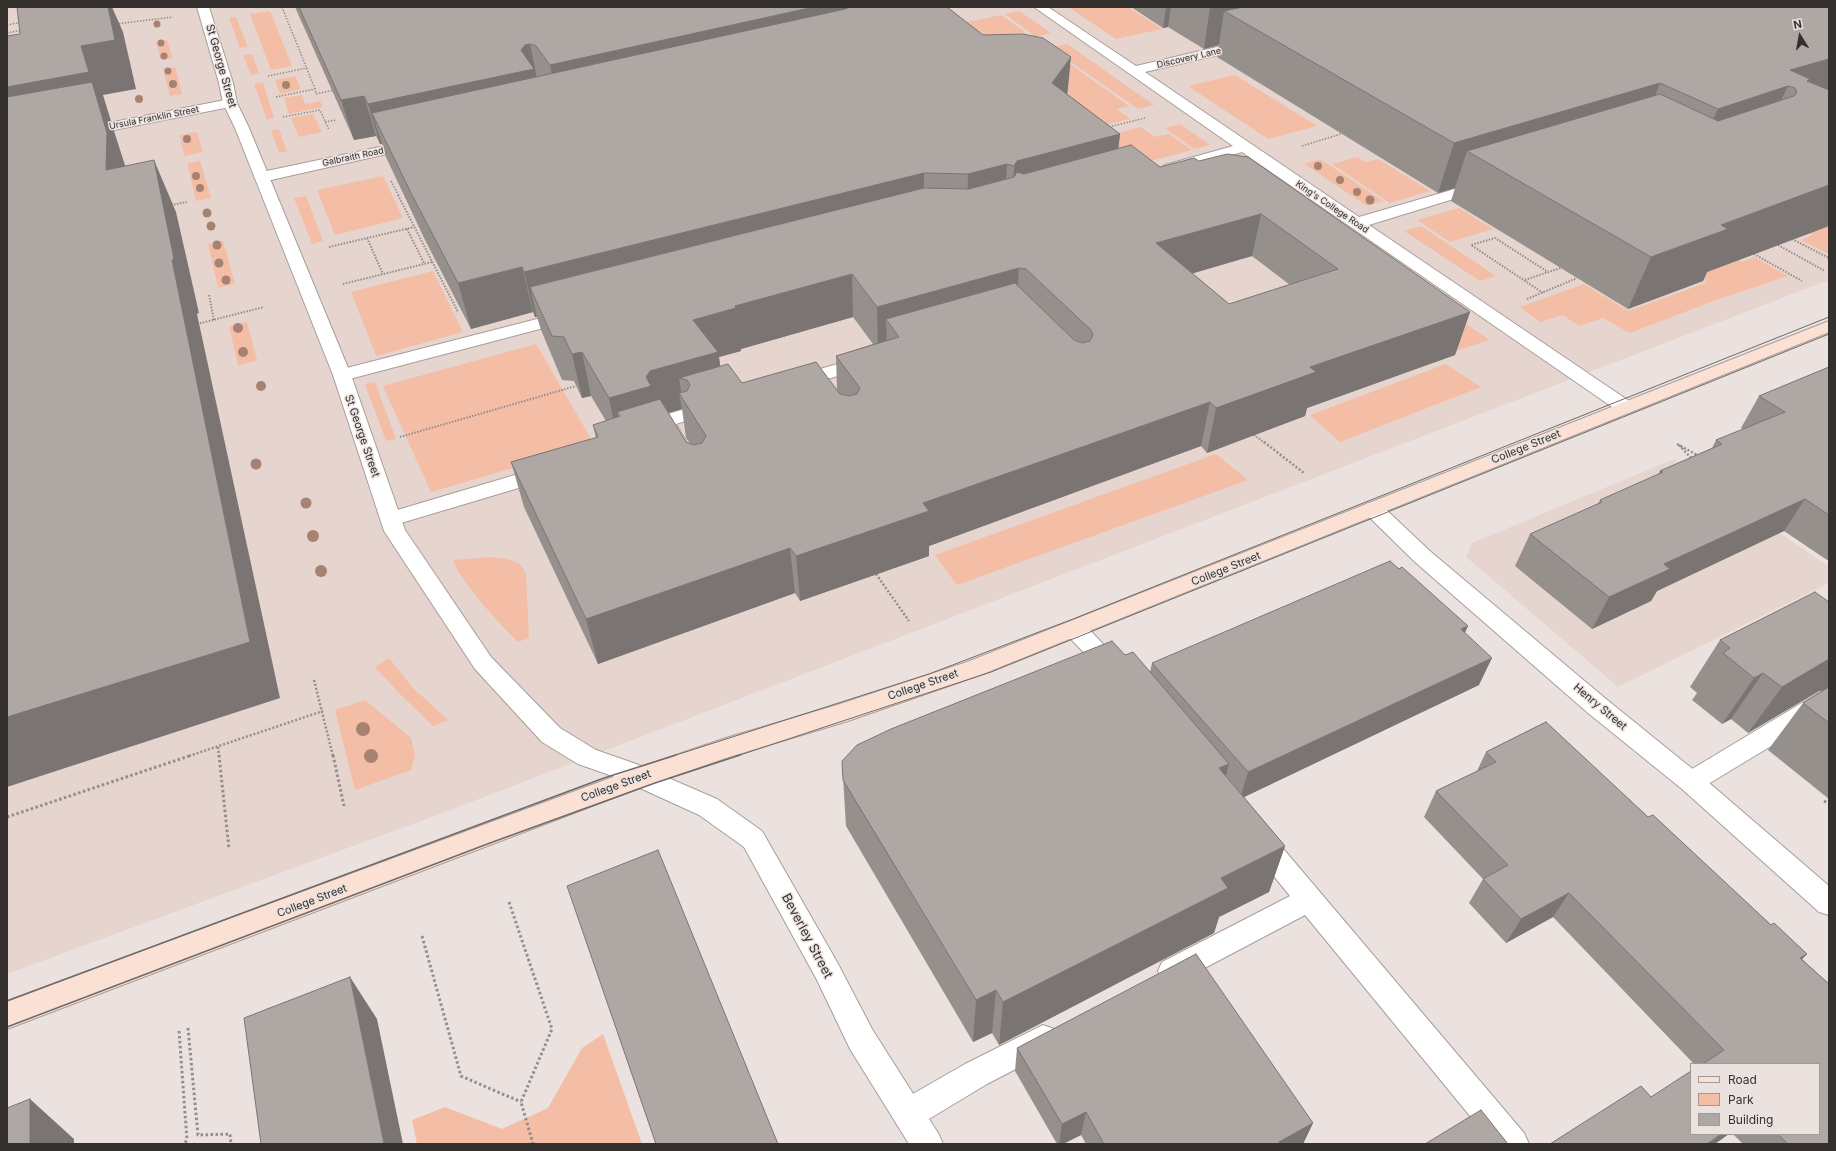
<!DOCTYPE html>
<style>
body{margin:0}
#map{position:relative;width:1836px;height:1151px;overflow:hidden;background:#ebe2df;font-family:Inter,sans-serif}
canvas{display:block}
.frame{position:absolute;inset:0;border:8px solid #33302e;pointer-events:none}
.legend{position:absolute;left:1690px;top:1063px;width:130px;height:72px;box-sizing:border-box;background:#ebe2df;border:1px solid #a19b98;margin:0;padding:5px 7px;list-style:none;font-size:12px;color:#33302e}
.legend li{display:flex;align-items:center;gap:8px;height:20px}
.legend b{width:20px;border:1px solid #a19b98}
.north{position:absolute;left:1780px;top:16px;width:40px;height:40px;-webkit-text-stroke:3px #ebe2df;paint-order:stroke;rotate:349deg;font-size:11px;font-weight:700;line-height:16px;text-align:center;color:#33302e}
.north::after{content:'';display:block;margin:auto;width:14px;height:18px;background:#33302e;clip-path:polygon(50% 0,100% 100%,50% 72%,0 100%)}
</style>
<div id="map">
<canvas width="1836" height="1151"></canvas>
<div class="frame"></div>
<ul class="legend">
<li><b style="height:5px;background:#fbe0d4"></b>Road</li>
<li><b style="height:11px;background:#f3bda6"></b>Park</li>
<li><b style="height:11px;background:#afa7a4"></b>Building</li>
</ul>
<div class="north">N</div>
</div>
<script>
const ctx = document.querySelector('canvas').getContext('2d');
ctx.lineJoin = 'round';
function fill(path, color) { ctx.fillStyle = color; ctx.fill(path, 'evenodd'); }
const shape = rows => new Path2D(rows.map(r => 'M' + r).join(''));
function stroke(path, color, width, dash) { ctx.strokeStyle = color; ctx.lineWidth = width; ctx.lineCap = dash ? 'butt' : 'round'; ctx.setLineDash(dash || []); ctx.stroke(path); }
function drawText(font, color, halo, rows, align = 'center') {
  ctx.font = font + ' Inter,sans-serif'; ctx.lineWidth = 3; ctx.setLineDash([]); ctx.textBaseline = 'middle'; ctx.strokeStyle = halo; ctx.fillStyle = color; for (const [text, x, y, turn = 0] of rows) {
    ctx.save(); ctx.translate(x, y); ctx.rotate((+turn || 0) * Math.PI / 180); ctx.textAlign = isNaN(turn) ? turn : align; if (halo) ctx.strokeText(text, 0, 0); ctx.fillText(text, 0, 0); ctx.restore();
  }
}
const built = shape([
 [7,7,1829,7,1829,280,448,811,7,974],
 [1674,459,1829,567,1829,583,1618,687,1466,557,1472,543]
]);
const green = shape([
 [1068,7,1128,7,1162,29,1116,39],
 [270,11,292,66,271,70,250,14],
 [1019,11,1051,33,1036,37,1005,14],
 [1001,15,1025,32,1012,35,984,50,953,25],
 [236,17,248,47,240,48,229,18],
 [167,40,173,58,161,60,156,42],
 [1067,44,1154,105,1138,109,1051,48],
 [252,54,259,73,251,75,243,55],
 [1056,54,1129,106,1117,109,1130,119,1066,134,1072,106,1070,96,1064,88],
 [175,67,182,94,170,96,163,69],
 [1235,75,1317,126,1268,139,1188,86],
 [295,76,301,89,280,94,275,80],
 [263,82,274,118,267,120,254,84],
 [302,95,305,104,320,101,323,107,289,114,284,98],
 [313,114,322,132,299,137,291,118],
 [1180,124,1210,145,1194,149,1165,128],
 [1141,127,1155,137,1169,134,1192,150,1136,165,1100,138],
 [279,129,287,151,279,153,271,130],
 [197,132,203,152,184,156,180,135],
 [1358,157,1365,162,1378,159,1430,191,1390,203,1332,164],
 [1320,159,1383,201,1367,206,1304,164],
 [200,161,211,198,196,201,187,163],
 [383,176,403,218,335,235,317,190],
 [306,196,323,241,312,244,294,198],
 [1459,208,1493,229,1450,242,1417,220],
 [1829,217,1829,254,1801,240,1813,235,1800,228],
 [1421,226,1496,276,1480,281,1404,231],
 [223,241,235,284,218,288,208,244],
 [1724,252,1742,262,1754,257,1788,276,1716,300,1630,333,1603,318,1579,326,1563,315,1540,322,1520,307,1584,284,1628,311,1708,282,1682,267],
 [433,271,463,332,376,356,351,292],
 [1420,292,1489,340,1459,350,1394,301],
 [247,322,257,360,238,366,229,326],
 [536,344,594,444,431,492,383,386],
 [1446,364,1481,387,1340,442,1310,415],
 [375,382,396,439,386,441,365,384],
 [1216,454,1248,480,957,585,935,555],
 [493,557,508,559,520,564,526,573,529,638,518,642,503,627,478,599,459,573,453,560],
 [389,658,413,688,448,720,433,726,398,692,375,667],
 [365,700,411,738,415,756,411,770,355,790,335,710],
 [603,1034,642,1144,417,1144,412,1120,445,1107,502,1129,548,1108,582,1048]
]);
const pathFar3 = shape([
 [282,7,315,89],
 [116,24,173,17],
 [7,25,22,22],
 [7,33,22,30],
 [268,76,307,68],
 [276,97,315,89,316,94,334,90],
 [283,117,320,110,329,130],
 [325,122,336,120],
 [1109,127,1145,118],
 [1302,146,1341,134],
 [391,181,399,196]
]);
const pathFar2 = shape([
 [398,195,458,312],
 [171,205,187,202],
 [407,229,424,263],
 [367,238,383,274],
 [1792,239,1829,258],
 [1778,245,1825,271],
 [329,247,414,227],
 [1754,254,1802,281],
 [1525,280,1548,272],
 [343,284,432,262],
 [1543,293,1471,245,1495,238,1548,272,1561,268],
 [209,295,214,320],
 [1527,299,1577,278],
 [197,324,264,307],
 [1254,435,1265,443],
 [400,437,576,386]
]);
const pathFar1 = shape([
 [1264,442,1304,473],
 [1677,444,1699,456],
 [1679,445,1692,459],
 [876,574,909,621],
 [314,680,333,756],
 [218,747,219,756],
 [189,756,323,711]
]);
const path = shape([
 [219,755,229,849],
 [333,755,344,806],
 [1824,801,1829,804],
 [7,817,192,755],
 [509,902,552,1029,521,1102,533,1144],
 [422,936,461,1076,521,1102],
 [188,1028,198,1135,230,1134,231,1144],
 [179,1031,187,1140,184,1144]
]);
const service = shape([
 [1034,7,1048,7,1136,66,1247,40,1252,41,1254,44,1252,47,1145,72,1359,217,1448,191,1454,189,1460,191,1462,194,1460,197,1369,225,1632,403,1635,407,1632,411,1625,413,1618,411,1242,152,1170,173,1165,171,1162,168,1165,165,1233,146,1034,7],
 [413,140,418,141,420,144,418,147,262,182,257,180,254,177,257,174,262,172,413,140],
 [568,311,574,312,577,316,574,320,342,381,335,379,333,375,335,371,568,311],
 [865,356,872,358,874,362,872,366,796,388,789,386,787,382,789,378,865,356],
 [711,401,718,403,721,407,718,411,676,424,686,441,683,445,676,447,669,445,655,421,658,417,711,401],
 [545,466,552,468,555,473,552,478,391,526,384,524,380,519,384,514,545,466],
 [1075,621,1083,623,1122,664,1126,670,1122,676,1114,679,1106,676,1067,635,1064,629,1067,623,1075,621],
 [1829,690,1829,711,1700,789,1691,792,1682,789,1678,782,1682,775,1820,692,1829,690],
 [1260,829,1269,832,1524,1133,1529,1144,1493,1144,1305,915,1182,980,1172,984,1162,980,1158,971,1162,962,1290,896,1251,848,1247,840,1251,832,1260,829],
 [1043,1025,1054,1029,1058,1039,1054,1049,987,1084,919,1125,908,1129,897,1125,892,1114,897,1103,965,1064,1043,1025]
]);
const minor = shape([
 [230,99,235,100,237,103,235,106,83,136,78,135,76,132,78,129,83,128,230,99],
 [1373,502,1380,504,1431,552,1606,699,1700,775,1829,886,1829,915,1819,912,1682,789,1588,713,1415,562,1366,514,1363,509,1366,504,1373,502]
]);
const tertiary = shape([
 [197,7,209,7,233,83,237,103,249,128,351,375,405,530,491,657,560,728,596,750,636,764,717,799,762,831,837,962,872,1029,938,1133,943,1144,909,1144,850,1049,817,980,744,847,699,815,618,778,578,764,542,742,475,669,384,531,333,375,235,128,223,103,219,83,197,7]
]);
const secondary = shape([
 [1829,321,1829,332,983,674,848,721,729,757,650,784,7,1029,7,1001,632,770,726,738,837,705,967,662,1829,321]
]);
const tramFar1 = shape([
 [673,756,929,674,1073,619,1829,317],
 [737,756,991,672,1829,334]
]);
const tram = shape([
 [7,1001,604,778,676,755],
 [7,1027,490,843,655,783,740,755]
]);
const trees = [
 [157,24,3.5],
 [161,43,3.5],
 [164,56,3.5],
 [168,71,3.5],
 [173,84,4],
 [286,85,4],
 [139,99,4],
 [187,139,4],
 [1318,166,4],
 [196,176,4],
 [1340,180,4],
 [200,188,4],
 [1357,192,4],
 [1370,200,4.5],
 [207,213,4.5],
 [211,226,4.5],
 [217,245,4.5],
 [219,263,4.5],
 [226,280,4.5],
 [238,328,5],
 [243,352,5],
 [261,386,5],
 [256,464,5.5],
 [306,503,5.5],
 [313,536,6],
 [321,571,6],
 [363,729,7],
 [371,756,7]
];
const wall = shape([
 [295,7,947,7,983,35,1067,94,1120,134,1118,149,1160,167,1199,161,1470,312,1455,355,1307,408,1305,416,1207,453,1201,446,929,546,929,556,800,601,795,593,598,664,524,507,511,462,596,438,593,425,606,421,591,396,582,398,574,381,562,380,541,330,537,317,535,317,533,312,471,329,425,240,385,155,382,144,380,144,376,136,354,140],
 [1252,256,1290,285,1229,304,1192,273],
 [853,317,873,344,836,356,837,389,742,383,720,367,719,357,741,351,741,349],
 [682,409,686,438,690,443,686,442,668,413],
 [1131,7,1829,7,1829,226,1707,272,1703,281,1628,309,1451,201,1455,188,1438,193,1217,57,1219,45,1204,49,1168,27,1163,28],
 [1829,367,1829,559,1827,560,1784,531,1657,591,1651,601,1592,629,1515,566,1530,534,1598,504,1600,500,1658,475,1660,471,1712,448,1716,440,1743,429,1741,428,1759,396],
 [1829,602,1829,799,1768,750,1803,703,1825,690,1819,691,1748,733,1731,719,1722,724,1692,700,1697,693,1690,687,1720,640],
 [1465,633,1479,685,1244,797,1285,846,1269,892,1219,917,1214,933,999,1045,992,1033,973,1042,846,826,842,761,1125,655,1150,672,1152,663],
 [1546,722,1648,817,1653,815,1771,925,1774,923,1807,954,1802,959,1829,984,1829,1144,1743,1144,1733,1134,1819,1134,1819,1064,1694,1064,1553,917,1506,943,1469,903,1483,879,1424,817,1436,791,1477,771,1486,752],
 [1017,1048,1313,1123,1303,1144,1086,1144,1081,1135,1063,1144,1057,1144,1015,1071]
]);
const shadedWall = shape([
 [105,7,112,7,123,32,136,89,103,95,111,121,110,121,114,131,131,184,7,141,7,87],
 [814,7,894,7,558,104,550,65],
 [1166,7,1171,7,1168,27,1163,28],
 [1210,7,1385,7,1224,11,1219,45,1204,49],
 [530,44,538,83,372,113,382,144,380,144,368,104,521,50,525,45],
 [1071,57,1067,98,1052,83],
 [1829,59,1829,99,1797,93,1795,88,1788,86,1765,135,1696,157,1718,109,1790,70],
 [1660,83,1641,131,1467,151,1455,188,1438,193,1454,143],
 [364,96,376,136,354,140,341,100],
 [1120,134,1115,177,1012,210,1014,166,1017,161],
 [154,160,176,212,199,313,197,314,280,698,7,787,7,717],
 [1007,164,1005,208,967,218,968,174],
 [924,173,924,217,530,287,537,317,535,317,524,272],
 [1829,185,1829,226,1707,272,1703,281,1628,309,1651,257,1721,225],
 [1261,214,1252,256,1150,286,1156,243],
 [522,267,533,312,471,329,458,283],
 [1019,268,1016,311,886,319,887,348,878,351,877,307],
 [852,274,853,317,741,349,741,351,719,357,724,396,690,385,687,380,679,378,682,398,679,393,682,409,658,416,620,416,617,412,623,441,618,442,609,398,646,377,693,320,735,306],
 [1470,312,1455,355,1307,408,1305,416,1207,453,1216,408,1310,367],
 [582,352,591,396,582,398,572,354],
 [1210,402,1201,446,929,546,929,556,800,601,796,556,923,503],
 [1805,499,1784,531,1657,591,1651,601,1592,629,1609,597,1664,564],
 [790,548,795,593,598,664,586,619],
 [1468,626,1456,653,1461,629],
 [1492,658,1479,685,1240,799,1248,772],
 [1829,659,1829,689,1819,691,1748,733,1782,687],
 [1763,673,1731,719,1722,724,1754,678],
 [1229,764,1216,810,1219,768],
 [1285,846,1269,892,1219,917,1214,933,999,1045,1003,1002,1221,878],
 [1569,893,1553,917,1506,943,1521,919],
 [1807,954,1784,978,1800,958],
 [350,977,377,1019,403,1144,384,1144],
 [996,990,992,1033,973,1042,976,1000],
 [30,1099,74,1139,74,1144,30,1144],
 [1086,1112,1081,1135,1063,1144,1059,1144,1062,1124],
 [1313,1123,1303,1144,1278,1144,1279,1142],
 [1721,1134,1729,1134,1715,1144,1707,1144]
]);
const building = shape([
 [17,7,108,7,115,40,81,46,89,72,7,87,7,36,20,34,17,7],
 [299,7,814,7,550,65,536,46,530,44,525,45,521,50,534,69,368,104,364,96,341,100,299,7],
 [850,7,947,7,983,35,1023,34,1043,38,1071,57,1052,83,1120,134,1017,161,1014,166,1007,164,968,174,924,173,524,272,522,267,458,283,412,195,372,113,845,9,850,7],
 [1243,7,1829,7,1829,59,1790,70,1810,79,1807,81,1829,90,1829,185,1721,225,1728,229,1651,257,1467,151,1660,94,1718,121,1794,96,1797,93,1795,88,1788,86,1718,109,1660,83,1454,143,1224,11,1243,7],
 [92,82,107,133,106,170,154,160,174,259,172,260,250,642,7,717,7,97,92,82],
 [1131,145,1160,167,1194,158,1199,161,1227,154,1248,157,1470,312,1310,367,1316,372,1216,408,1210,402,923,503,929,511,796,556,790,548,586,619,511,462,598,437,593,425,620,416,617,412,660,399,686,442,694,445,702,443,706,436,679,393,687,391,690,385,687,380,679,378,728,364,742,383,816,362,840,394,849,396,857,394,860,388,836,356,899,337,886,319,1015,283,1074,340,1082,343,1090,341,1093,335,1091,330,1026,269,1019,268,877,307,852,274,735,306,736,308,693,320,718,352,650,371,646,377,651,386,609,398,582,352,572,354,564,337,552,336,530,287,924,188,969,189,1014,177,1017,172,1024,174,1131,145],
 [1261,214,1338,269,1229,304,1156,243,1261,214],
 [1829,367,1829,515,1805,499,1664,564,1670,569,1609,597,1530,534,1602,502,1600,500,1663,472,1660,471,1722,444,1716,440,1785,412,1759,396,1829,367],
 [1390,561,1399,569,1402,567,1468,626,1461,629,1492,658,1248,772,1152,663,1390,561],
 [1815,592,1829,602,1829,659,1782,687,1763,673,1754,678,1723,653,1730,648,1720,640,1815,592],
 [1112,641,1125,655,1133,652,1229,764,1219,768,1285,846,1221,878,1228,888,1003,1002,996,990,976,1000,843,780,842,761,857,745,891,729,1112,641],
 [1829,687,1829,723,1803,703,1829,687],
 [1546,722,1648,817,1653,815,1771,925,1774,923,1807,954,1800,958,1829,984,1829,1144,1788,1144,1778,1134,1819,1134,1819,1064,1703,1064,1724,1050,1569,893,1521,919,1483,879,1508,865,1436,791,1496,762,1486,752,1546,722],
 [658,850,778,1144,656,1144,567,886,658,850],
 [1196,954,1313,1123,1279,1142,1280,1144,1104,1144,1086,1112,1062,1124,1017,1048,1196,954],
 [350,977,384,1144,261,1144,244,1018,350,977],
 [1691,1071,1691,1134,1721,1134,1707,1144,1550,1144,1641,1086,1651,1097,1691,1071],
 [30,1099,30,1144,7,1144,7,1108,30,1099],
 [1481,1110,1508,1144,1425,1144,1481,1110]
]);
const farStreetnames = [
 ["Discovery Lane",1189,58,-13],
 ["Ursula Franklin Street",154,118,-11],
 ["Galbraith Road",353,157,-12],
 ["King's College Road",1332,207,34]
];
const streetNames = [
 ["St George Street",221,66,74],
 ["St George Street",362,436,71],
 ["College Street",1526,447,-22],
 ["College Street",1226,569,-22],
 ["College Street",923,685,-19],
 ["Henry Street",1600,707,40],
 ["College Street",616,786,-20],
 ["College Street",312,901,-21]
];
const nearStreetnames = [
 ["Beverley Street",807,936,62]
];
fill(built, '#e6d5ce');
fill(green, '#f3bda6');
stroke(service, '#a69e9b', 2);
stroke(minor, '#a69e9b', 2);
stroke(tertiary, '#a69e9b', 2);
stroke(secondary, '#a69e9b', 2);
stroke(pathFar3, '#948d8b', 1.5, [1.5, 1.5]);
stroke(pathFar2, '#948d8b', 2, [1.5, 1.5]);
stroke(pathFar1, '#948d8b', 2.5, [2, 2]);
stroke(path, '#948d8b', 3, [2.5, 2.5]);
fill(service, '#fff');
fill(minor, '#fff');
fill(tertiary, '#fff');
fill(secondary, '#fbe0d4');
stroke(tramFar1, '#6f6a68', 1);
stroke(tram, '#6f6a68', 1.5);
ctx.fillStyle = '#a68272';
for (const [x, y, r] of trees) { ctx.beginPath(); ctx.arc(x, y, r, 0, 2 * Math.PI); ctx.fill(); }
fill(wall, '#96908d');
fill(shadedWall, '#7a7573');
fill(building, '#afa7a4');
stroke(building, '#7a7573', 1);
drawText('9px', '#33302e', '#ebe2df', farStreetnames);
drawText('11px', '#33302e', '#ebe2df', streetNames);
drawText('13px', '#33302e', '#ebe2df', nearStreetnames);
</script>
